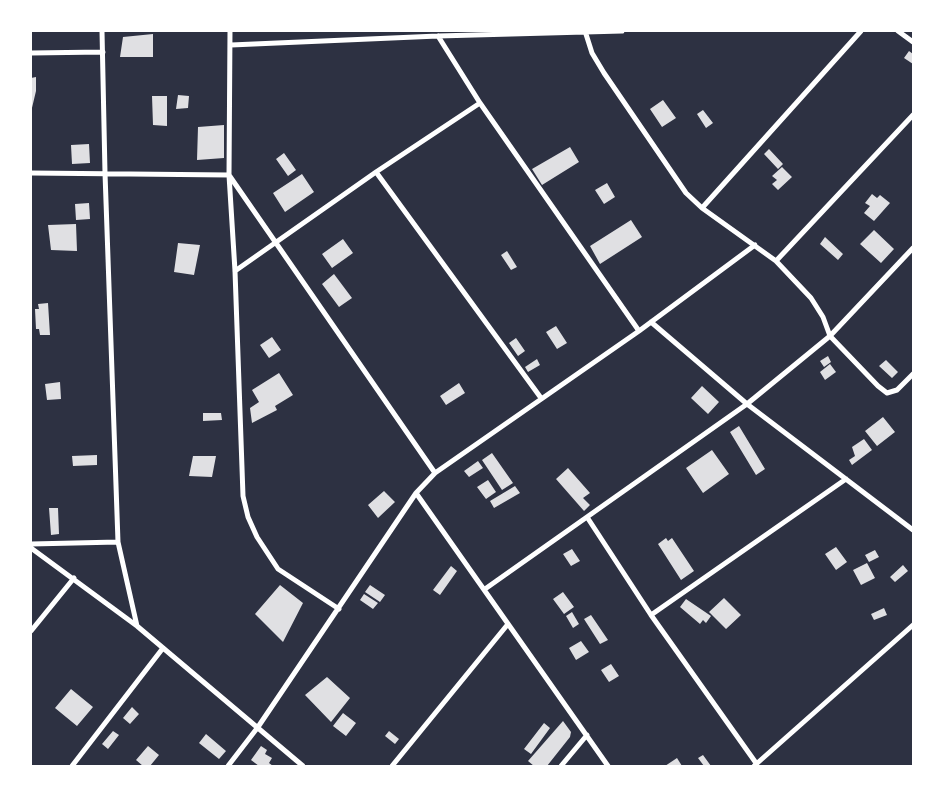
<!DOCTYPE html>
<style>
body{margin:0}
#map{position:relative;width:944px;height:797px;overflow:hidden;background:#2d3142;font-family:"Fira Sans Condensed",sans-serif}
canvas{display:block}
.frame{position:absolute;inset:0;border:32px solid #fff;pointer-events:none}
</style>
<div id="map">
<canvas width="944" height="797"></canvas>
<div class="frame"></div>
</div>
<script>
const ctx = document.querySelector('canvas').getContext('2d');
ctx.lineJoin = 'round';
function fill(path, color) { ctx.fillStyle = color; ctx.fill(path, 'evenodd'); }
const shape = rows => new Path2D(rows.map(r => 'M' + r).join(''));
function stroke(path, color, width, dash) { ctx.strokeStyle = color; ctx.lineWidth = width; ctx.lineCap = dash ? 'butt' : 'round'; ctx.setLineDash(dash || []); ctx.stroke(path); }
const building = shape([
 [153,34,153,57,120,57,123,37],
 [909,51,913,54,913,64,904,58],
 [36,77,36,91,31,112,31,78],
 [178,95,189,96,188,108,176,109],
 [152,96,167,96,167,126,153,125],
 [663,100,676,118,662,127,650,109],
 [703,110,713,123,706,128,697,114],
 [224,125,224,158,197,160,198,127],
 [89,144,90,163,72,164,71,145],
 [570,147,579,162,542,185,532,169],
 [769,149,783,164,778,169,764,154],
 [284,153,296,170,288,176,276,159],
 [782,167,792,177,778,190,772,184,777,180,772,176],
 [302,174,314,192,285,212,273,193],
 [607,183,615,197,604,204,595,190],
 [872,194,877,198,880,195,890,203,874,221,864,213,870,206,865,203],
 [89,203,90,219,76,220,75,204],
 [631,220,642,237,600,264,590,246],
 [76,224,77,251,51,250,48,225],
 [874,230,894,249,881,263,860,244],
 [825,237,843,254,838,260,820,244],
 [343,239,353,253,332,268,322,254],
 [178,243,200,245,194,275,174,272],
 [507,251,517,267,511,270,501,255],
 [334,274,352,298,339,307,322,284],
 [48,303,50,335,40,335,39,329,36,329,35,309,39,309,38,304],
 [556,326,567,343,557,349,546,332],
 [272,337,281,350,269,358,260,345],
 [516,338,525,351,518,356,509,343],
 [828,356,831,362,824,367,820,361],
 [537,359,540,365,528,372,525,367],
 [886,360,898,372,892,378,879,366],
 [830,364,836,372,825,380,820,372],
 [279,373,293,395,275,406,277,410,252,423,250,408,259,402,252,390],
 [60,382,61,399,47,400,45,384],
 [459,383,465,393,446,405,440,396],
 [702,386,719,402,708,414,691,398],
 [203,413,221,413,222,420,203,421],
 [883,417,895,432,877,446,865,431],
 [739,426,765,469,756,475,730,432],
 [864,439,872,450,852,465,849,460,855,456,852,447],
 [712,450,729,474,703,493,686,468],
 [492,453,513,483,502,490,482,460],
 [97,455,97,465,73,466,72,456],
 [193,456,216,456,212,477,189,476],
 [478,461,483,468,469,477,464,471],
 [568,468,590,493,583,498,590,505,584,511,556,479],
 [488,480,496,492,486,499,477,487],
 [515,486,520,493,494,508,490,501],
 [384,491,395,502,378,518,368,505],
 [49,508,58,508,59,534,51,535],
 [666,538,668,541,672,538,694,571,681,580,658,544],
 [836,547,847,562,836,570,825,554],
 [572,549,580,561,571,566,563,554],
 [875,550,879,557,869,562,865,555],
 [867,563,875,578,861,585,853,570],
 [903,565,908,571,895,582,890,577],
 [451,566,457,571,440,595,433,590],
 [280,585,303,603,283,642,255,614],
 [370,585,385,595,380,602,365,592],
 [563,592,574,607,564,614,553,599],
 [364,594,378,603,373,609,360,600],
 [724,598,741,615,726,629,709,612],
 [686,599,711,616,706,623,703,620,700,624,680,607],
 [884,608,887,615,874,620,871,614],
 [572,612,579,624,573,628,566,616],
 [591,615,608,640,600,644,584,619],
 [581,641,589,652,576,660,569,648],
 [611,664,619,676,609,682,601,670],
 [327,677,350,698,331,722,305,695],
 [71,689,93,707,77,726,55,708],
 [132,707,139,714,130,724,123,718],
 [343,713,356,723,346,736,333,726],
 [563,721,571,732,570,737,547,766,534,766,528,761],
 [544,723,550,728,531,754,524,749],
 [113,731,119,735,108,749,102,744],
 [389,731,399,739,395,744,385,736],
 [206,734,226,751,219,759,199,743],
 [148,746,159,755,150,766,143,766,136,760],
 [261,746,267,750,265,754,272,758,269,763,273,766,259,766,251,760],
 [703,755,711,766,704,766,698,758],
 [677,758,682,766,665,766]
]);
const minor = shape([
 [102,31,105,173,118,542,137,626],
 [230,31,229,175,235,271,243,496,248,517,257,537,278,569,339,609],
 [585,31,592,53,604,73,686,193,702,208,776,261,811,298,823,317,830,336,878,386,887,393,897,390,913,374],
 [898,31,913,42],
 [438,36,480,103,639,331],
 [231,45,438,36,622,31],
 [31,53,103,52],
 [376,172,541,398],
 [31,173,229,175,435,473],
 [702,208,861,31],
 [776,261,913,115],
 [235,271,376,172,480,103],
 [651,322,747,404,913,530],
 [416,493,608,766],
 [587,517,651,615,756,763],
 [31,544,118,542],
 [31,548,137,626,303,766],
 [485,589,747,404,830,336,913,248],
 [651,615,846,479],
 [31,631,74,578],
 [72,766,163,648],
 [228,766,258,727,416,493,435,473,639,331,755,245],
 [392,766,508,624],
 [561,766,587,735],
 [754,766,913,625]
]);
fill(building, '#e0e0e3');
stroke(minor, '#fff', 5);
</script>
